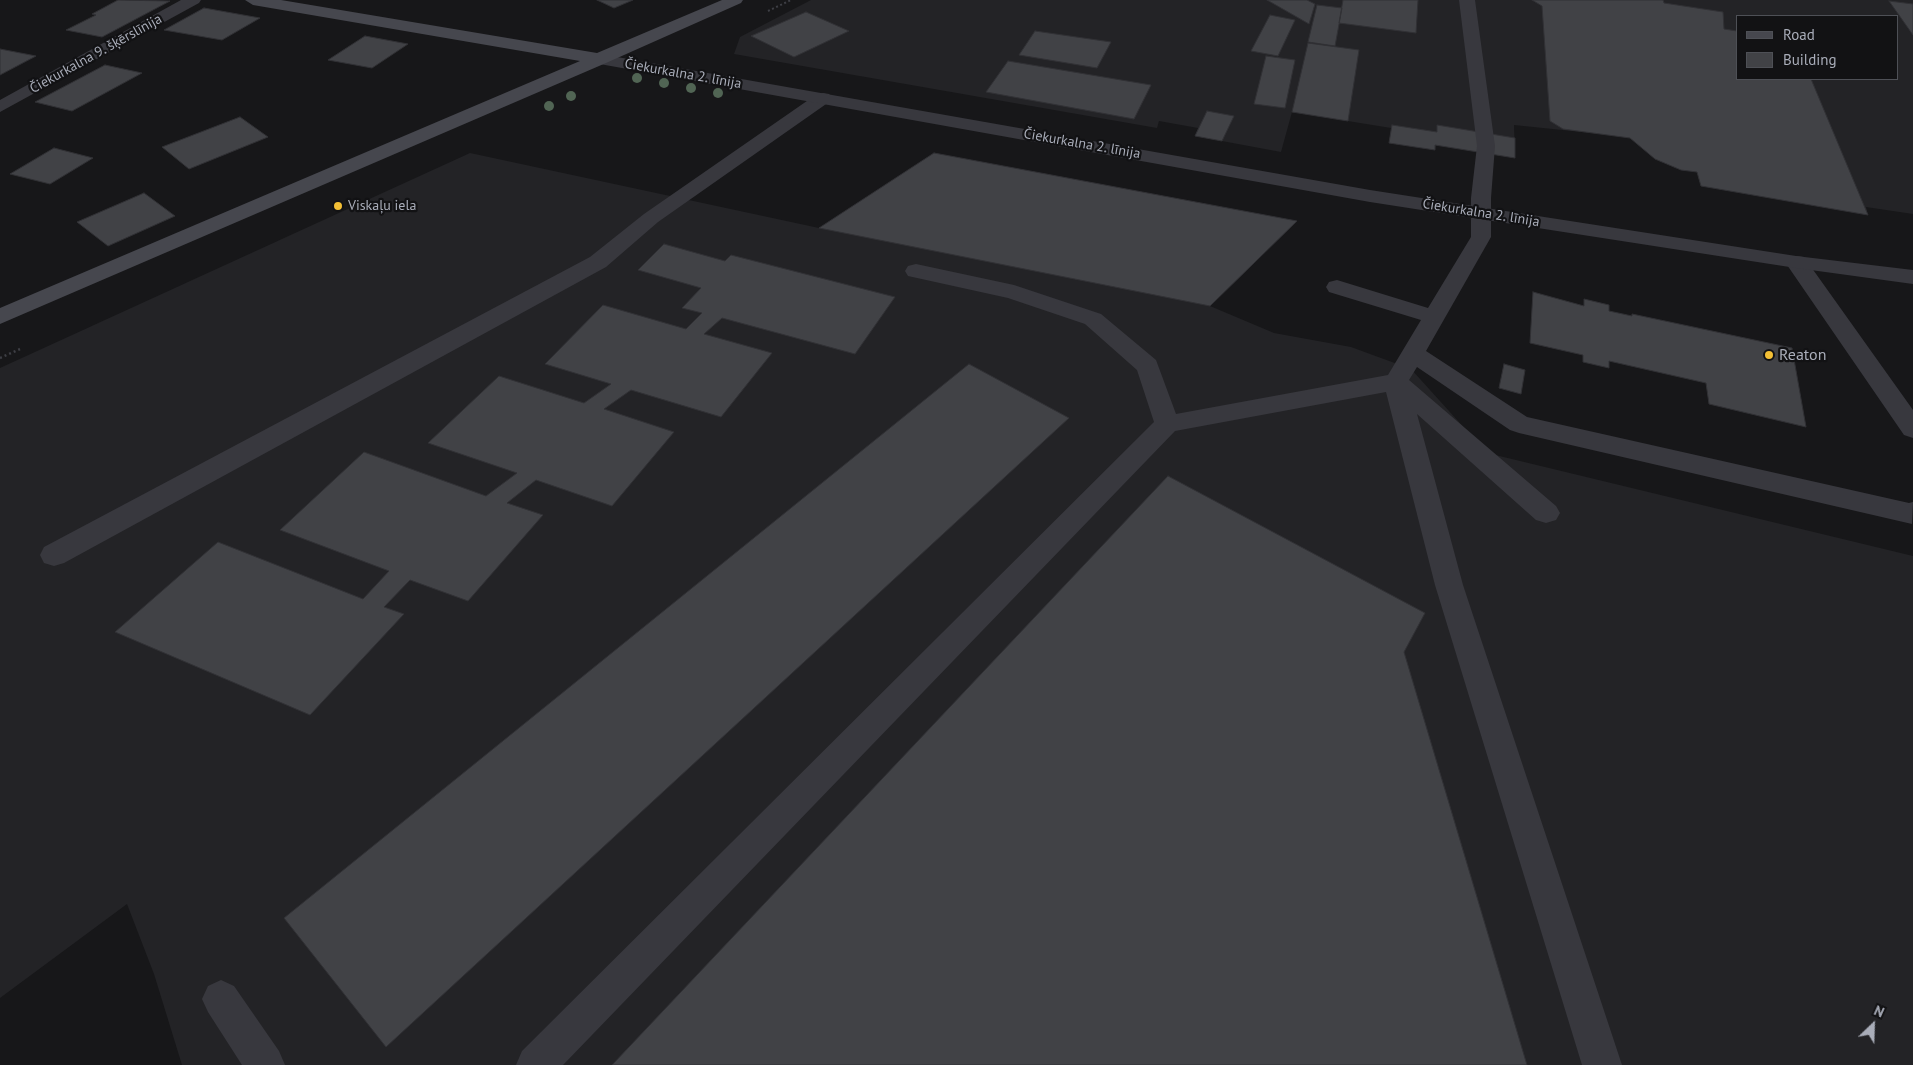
<!DOCTYPE html>
<meta charset="utf-8">
<style>
body{margin:0}
#map{position:relative;width:1913px;height:1065px;overflow:hidden;background:#171719;font-family:"PT Sans",sans-serif}
canvas{display:block}
.legend{position:absolute;left:1736px;top:15px;width:162px;height:65px;box-sizing:border-box;background:#121214;border:1px solid #4e5056;margin:0;padding:6px 9px;list-style:none;font-size:15px;color:#a9adb9}
.legend li{display:flex;align-items:center;gap:10px;height:25px}
.legend b{width:25px;border:1px solid #4e5056}
.north{position:absolute;left:1848px;top:1000px;width:50px;height:50px;-webkit-text-stroke:4px #121214;paint-order:stroke;rotate:24deg;font-size:14px;font-weight:700;line-height:20px;text-align:center;color:#a9adb9}
.north::after{content:'';display:block;margin:auto;width:18px;height:22px;background:#a9adb9;clip-path:polygon(50% 0,100% 100%,50% 72%,0 100%)}
</style>
<div id="map">
<canvas width="1913" height="1065"></canvas>
<ul class="legend">
<li><b style="height:6px;background:#46474e"></b>Road</li>
<li><b style="height:14px;background:#414246"></b>Building</li>
</ul>
<div class="north">N</div>
</div>
<script>
const ctx = document.querySelector('canvas').getContext('2d');
ctx.lineJoin = 'round';
function fill(path, color) { ctx.fillStyle = color; ctx.fill(path, 'evenodd'); }
const shape = rows => new Path2D(rows.map(r => 'M' + r).join(''));
function stroke(path, color, width, dash) { ctx.strokeStyle = color; ctx.lineWidth = width; ctx.lineCap = dash ? 'butt' : 'round'; ctx.setLineDash(dash || []); ctx.stroke(path); }
function drawText(font, color, halo, rows, align = 'center') {
  ctx.font = font + ' "PT Sans",sans-serif'; ctx.lineWidth = 4.5; ctx.setLineDash([]); ctx.textBaseline = 'middle'; ctx.strokeStyle = halo; ctx.fillStyle = color; for (const [text, x, y, turn = 0] of rows) {
    ctx.save(); ctx.translate(x, y); ctx.rotate((+turn || 0) * Math.PI / 180); ctx.textAlign = isNaN(turn) ? turn : align; if (halo) ctx.strokeText(text, 0, 0); ctx.fillText(text, 0, 0); ctx.restore();
  }
}
const built = shape([
 [811,0,1913,0,1913,214,1866,207,1868,215,1701,186,1697,172,1681,170,1655,159,1630,137,1514,125,1515,158,1436,145,1435,150,1389,143,1391,128,1292,112,1281,152,1195,136,1198,128,1159,121,1157,128,734,54,740,37],
 [1737,16,1897,16,1897,79,1737,79],
 [470,153,819,228,934,153,1297,221,1210,306,1274,333,1351,347,1411,369,1487,453,1913,556,1913,1065,182,1065,154,974,127,904,0,998,0,368]
]);
const building = shape([
 [118,0,170,1,102,37,66,30,96,15,92,14,118,0],
 [597,0,633,0,614,8,597,0],
 [1267,0,1307,0,1315,4,1309,24,1267,0],
 [1343,0,1418,0,1416,33,1339,23,1343,0],
 [1532,0,1663,0,1664,3,1723,12,1724,29,1737,31,1737,79,1811,79,1868,215,1701,186,1697,172,1681,170,1655,159,1630,138,1563,129,1550,121,1542,6,1532,0],
 [1889,1,1913,4,1913,35,1889,1],
 [1317,5,1342,8,1335,46,1308,42,1317,5],
 [204,8,260,18,222,40,164,30,204,8],
 [806,12,849,31,794,57,751,36,806,12],
 [1270,15,1295,20,1278,56,1251,51,1270,15],
 [1035,31,1111,42,1097,68,1019,55,1035,31],
 [365,36,408,44,372,68,328,60,365,36],
 [1308,43,1359,50,1348,121,1292,112,1308,43],
 [0,49,36,56,0,75,0,49],
 [1266,56,1295,60,1285,108,1254,104,1266,56],
 [1008,61,1151,85,1134,119,986,92,1008,61],
 [105,65,142,73,72,111,35,102,105,65],
 [1207,111,1234,116,1222,141,1195,136,1207,111],
 [240,117,268,137,189,169,162,147,240,117],
 [1392,125,1437,132,1437,125,1515,138,1515,158,1435,145,1435,150,1389,143,1392,125],
 [54,148,93,158,50,184,10,174,54,148],
 [934,153,1297,221,1210,306,819,228,934,153],
 [144,193,175,216,108,246,77,222,144,193],
 [664,244,725,261,731,255,895,297,855,354,722,318,704,334,772,353,721,417,631,390,604,409,674,432,612,506,536,480,507,503,543,515,468,601,410,580,384,607,404,614,310,715,115,632,218,542,363,599,389,571,280,530,364,452,486,496,517,473,428,443,499,376,584,403,611,384,545,364,603,305,686,329,702,313,682,308,701,288,638,270,664,244],
 [1533,292,1584,306,1584,299,1609,305,1609,311,1632,316,1632,314,1792,348,1806,427,1709,404,1706,383,1609,361,1609,368,1583,362,1583,355,1530,343,1533,292],
 [969,364,1069,418,386,1047,284,918,969,364],
 [1504,364,1525,370,1521,394,1499,388,1504,364],
 [1168,476,1425,613,1404,652,1527,1065,612,1065,1168,476]
]);
const pathFar1 = shape([
 [768,11,791,0]
]);
const path = shape([
 [0,358,20,349]
]);
const lane = shape([
 [1459,0,1475,0,1495,146,1491,198,1491,237,1426,351,1527,417,1909,503,1913,502,1912,524,1519,433,1510,430,1417,367,1409,380,1556,506,1560,513,1556,520,1546,523,1536,520,1417,414,1463,585,1622,1065,1582,1065,1435,585,1386,392,1175,431,563,1065,516,1065,522,1051,1154,422,1137,370,1085,324,1008,298,908,276,905,271,908,266,916,264,1014,285,1101,314,1156,360,1176,414,1388,375,1421,320,1329,292,1326,287,1329,282,1337,280,1428,308,1471,237,1471,198,1477,146,1459,0],
 [823,93,829,94,832,98,829,102,658,222,606,267,64,563,54,566,44,563,40,555,44,547,590,257,644,214,817,94,823,93],
 [1796,256,1804,257,1913,410,1913,438,1904,435,1785,262,1788,257,1796,256],
 [221,980,234,986,279,1051,285,1065,242,1065,208,1012,202,999,208,986,221,980]
]);
const street = shape([
 [181,0,201,0,199,3,0,112,0,100,181,0],
 [600,54,1370,190,1796,256,1913,270,1913,284,1796,268,1370,202,594,63,592,59,594,55,600,54]
]);
const secondary = shape([
 [245,0,281,0,597,53,722,0,743,0,741,3,606,63,0,324,0,308,580,61,253,5,245,0]
]);
const trees = [
 [637,78],
 [664,83],
 [691,88],
 [718,93],
 [571,96],
 [549,106]
];
const markers = [
 [338,206,5,"#f3bf35"],
 [1769,355,5,"#f3bf35"]
];
const farStreetnames = [
 ["Čiekurkalna 9. šķērslīnija",96,54,-29],
 ["Čiekurkalna 2. līnija",683,74,10],
 ["Čiekurkalna 2. līnija",1082,144,10],
 ["Čiekurkalna 2. līnija",1481,213,9]
];
const farPoinames = [
 ["Viskaļu iela",348,206]
];
const poiNames = [
 ["Reaton",1779,355]
];
fill(built, '#232326');
fill(building, '#414246');
stroke(building, '#313135', 1);
stroke(pathFar1, '#3e3f45', 2, [2, 2.5]);
stroke(path, '#3e3f45', 2.5, [2, 3]);
fill(lane, '#38383e');
fill(street, '#38383e');
fill(secondary, '#46474e');
ctx.fillStyle = '#516554';
for (const [x, y] of trees) { ctx.beginPath(); ctx.arc(x, y, 5, 0, 2 * Math.PI); ctx.fill(); }
for (const [x, y, r, color] of markers) { const dot = new Path2D(); dot.arc(x, y, r, 0, 2 * Math.PI); ctx.fillStyle = color; ctx.fill(dot); stroke(dot, '#121214', 2); }
drawText('14px', '#a9adb9', '#121214', farStreetnames);
drawText('14px', '#a9adb9', '#121214', farPoinames, 'left');
drawText('16px', '#a9adb9', '#121214', poiNames, 'left');
</script>
